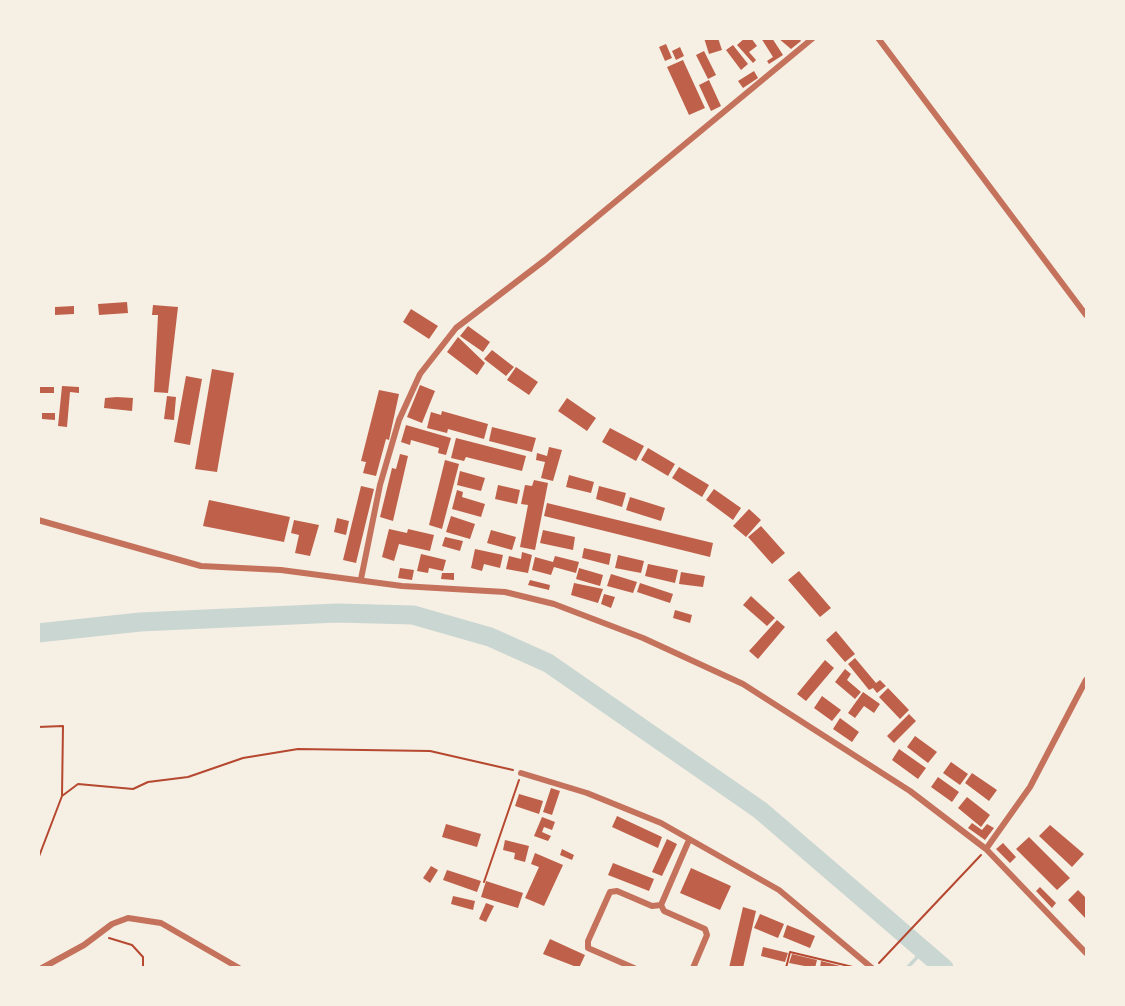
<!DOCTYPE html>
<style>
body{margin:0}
#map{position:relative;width:1125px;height:1006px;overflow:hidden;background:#f6efe4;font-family:Karla,sans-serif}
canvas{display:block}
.frame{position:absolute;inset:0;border:40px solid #f6efe4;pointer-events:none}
</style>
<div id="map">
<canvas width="1125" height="1006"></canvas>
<div class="frame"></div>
</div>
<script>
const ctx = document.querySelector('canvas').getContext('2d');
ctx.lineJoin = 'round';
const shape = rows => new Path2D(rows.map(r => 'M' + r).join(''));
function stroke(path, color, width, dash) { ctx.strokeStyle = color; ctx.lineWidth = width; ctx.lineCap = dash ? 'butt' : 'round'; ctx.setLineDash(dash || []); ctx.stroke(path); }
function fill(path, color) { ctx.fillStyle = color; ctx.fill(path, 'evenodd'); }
const stream = shape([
 [907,968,925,949]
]);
const river = shape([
 [38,633,140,622,337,613,413,615,490,637,548,663,760,810,944,968]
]);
const building = shape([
 [704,38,718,38,722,50,709,54],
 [745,38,751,38,757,46,749,52,756,60,753,63,737,45],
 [761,38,772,38,783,55,769,64,767,61,773,57],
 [778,38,799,38,801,41,791,49],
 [666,44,672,58,665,61,659,47],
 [733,45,748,64,741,70,726,50],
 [680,47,684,56,676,60,672,51],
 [704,51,716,75,708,79,696,55],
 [683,60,705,108,689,115,667,67],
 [754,71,758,78,743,88,738,81],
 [709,80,721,106,711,111,699,85],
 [127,302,128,313,99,315,98,304],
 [153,305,178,307,168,393,154,392,158,315,152,315],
 [74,306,74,314,55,315,55,307],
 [411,309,438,326,429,339,403,322],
 [468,326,490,342,483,352,460,336],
 [458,337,485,363,477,375,447,352],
 [492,350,514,367,506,376,484,359],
 [516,367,538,382,529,395,507,380],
 [212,369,234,373,217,472,195,469],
 [186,376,202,379,190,445,174,442],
 [420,385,435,391,422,423,407,417],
 [62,386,79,387,79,393,70,392,67,427,58,426],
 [38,387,54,387,54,393,38,393],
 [379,390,399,394,389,440,386,439,376,476,363,473,366,462,361,461],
 [167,396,176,397,174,420,164,419],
 [117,397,133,398,132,411,104,408,105,398],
 [567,398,596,418,587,431,558,411],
 [442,411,488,424,484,439,448,429,447,433,427,428,431,412,441,415],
 [42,413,55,413,55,420,42,419],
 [406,425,451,438,446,455,438,453,439,448,411,440,410,445,401,442],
 [492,427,536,438,532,452,489,441],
 [610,428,644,446,636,461,602,442],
 [456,438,526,456,522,471,466,457,464,461,451,458],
 [549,447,562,450,553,481,541,478,545,462,536,460,537,453,547,456],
 [648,448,675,464,668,476,641,460],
 [400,454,408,456,393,521,380,517,392,468,396,469],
 [445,460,459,464,442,529,429,525],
 [679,467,709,485,702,497,672,478],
 [460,471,485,478,481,491,457,485],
 [569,475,594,482,591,493,566,487],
 [534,480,548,483,535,550,520,547,528,505,521,504,525,485,532,486],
 [498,485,520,490,517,504,495,499],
 [361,486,374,489,356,563,343,560],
 [599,486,626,493,622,507,596,499],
 [714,489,741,508,733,520,706,500],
 [457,490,463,492,462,497,485,504,481,517,452,509],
 [630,497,665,508,661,521,626,510],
 [209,500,290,517,284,542,203,526],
 [547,503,713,543,710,557,544,516],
 [749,509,761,520,746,537,733,526],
 [451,516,475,524,470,539,446,532],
 [337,518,349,521,346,535,334,532],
 [294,520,319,525,310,556,295,553,299,535,291,533],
 [761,526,785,553,772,564,748,537],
 [389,529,407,533,408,529,434,535,430,551,399,544,394,561,382,557],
 [491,530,516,537,512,550,487,543],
 [543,530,575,537,573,550,540,543],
 [445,537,463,541,460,551,442,546],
 [584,548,611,554,609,565,582,558],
 [475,549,503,555,500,568,484,564,482,571,471,568],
 [522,552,532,555,528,573,506,569,509,556,521,559],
 [421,554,446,560,443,571,429,568,428,573,417,571],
 [618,555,644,561,641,573,615,568],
 [555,556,579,562,576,573,554,567,551,575,532,570,535,557,553,562],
 [648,564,678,570,675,583,645,576],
 [400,568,414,570,412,580,398,578],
 [579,568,603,575,600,586,576,579],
 [799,571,831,608,820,617,788,580],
 [681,572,705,576,703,587,679,584],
 [442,573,454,573,454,580,441,579],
 [611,574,637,582,633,593,607,586],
 [530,580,550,585,549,590,528,585],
 [574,583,603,589,598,603,571,595],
 [640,583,673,594,670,603,637,592],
 [604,594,615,597,611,608,601,604],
 [751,596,775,618,767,626,743,605],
 [675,610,692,615,690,623,673,618],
 [777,620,785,627,758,659,749,651],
 [836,631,855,654,845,662,826,640],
 [855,658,876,683,880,680,886,686,877,693,873,688,869,690,848,664],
 [825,660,834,668,806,701,797,694],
 [845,669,851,674,847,680,861,692,855,699,835,682],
 [888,688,909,710,900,719,879,697],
 [863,692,880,704,874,713,864,706,855,718,848,713],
 [822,696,841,710,832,721,814,708],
 [909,714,916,721,894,743,887,736],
 [840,718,859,732,852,742,833,729],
 [915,736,937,752,928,763,907,747],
 [899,749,926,768,918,779,892,760],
 [951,762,968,774,960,785,943,773],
 [972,773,997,790,989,801,965,783],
 [938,777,959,792,952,802,931,787],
 [551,788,560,791,552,815,543,812],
 [519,794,543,801,539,814,515,806],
 [967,797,990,815,981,827,958,808],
 [617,816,662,837,658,848,612,827],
 [542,817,555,822,552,830,544,827,542,832,551,836,548,841,534,836],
 [972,823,982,830,987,824,994,828,985,840,968,828],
 [446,824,481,834,477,847,442,837],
 [1050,825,1084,854,1072,867,1039,836],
 [1029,837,1070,878,1057,890,1016,849],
 [667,839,677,844,662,876,652,872],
 [505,840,529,846,525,862,514,859,515,853,503,850],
 [1003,843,1016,857,1010,863,996,849],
 [562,849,574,855,572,860,560,855],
 [535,853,563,865,544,906,525,898,539,867,531,864],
 [613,863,654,879,649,891,608,875],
 [431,866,438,870,430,883,423,878],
 [691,868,731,886,720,910,680,893],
 [447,870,481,881,477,892,443,880],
 [486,881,523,893,518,908,481,897],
 [1040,887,1056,903,1052,908,1036,891],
 [1078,890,1086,898,1086,919,1068,900],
 [453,896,475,901,473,910,451,904],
 [486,903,494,906,486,922,479,919],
 [743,907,756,911,743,968,729,968],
 [760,914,784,924,778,938,754,928],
 [787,925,815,936,810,948,783,937],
 [550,939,585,955,579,968,543,954],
 [763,947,788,953,785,962,761,956],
 [792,954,817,960,815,968,789,963],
 [821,961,844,967,843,968,820,968]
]);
const path = shape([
 [38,727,63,726,62,796,38,859],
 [62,796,78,784,133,789,148,782,188,777,243,758,298,749,430,751,513,770],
 [484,882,519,780],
 [109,938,132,945,143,957,143,968],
 [879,963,981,855],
 [786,968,790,952,857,968]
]);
const minor = shape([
 [878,38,1086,315],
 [38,520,201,566,281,570,402,586,505,592,554,604,643,638,743,684,910,791,986,849,1086,953],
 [361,579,380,485,399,420,420,374,456,328,545,260,813,38],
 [521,773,587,793,661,823,779,890,872,968],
 [986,849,1030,787,1086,680],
 [661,905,664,911,705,929,707,935,693,968],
 [661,905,689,840],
 [42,968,84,945,112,924,128,918,161,923,239,968],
 [634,968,588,948,588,941,610,892,617,891,652,906,661,905]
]);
stroke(stream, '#c9d6d2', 3.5);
stroke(river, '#c9d6d2', 19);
fill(building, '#bf614a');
stroke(path, '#b5482f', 2);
stroke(minor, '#c5725c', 6);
</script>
